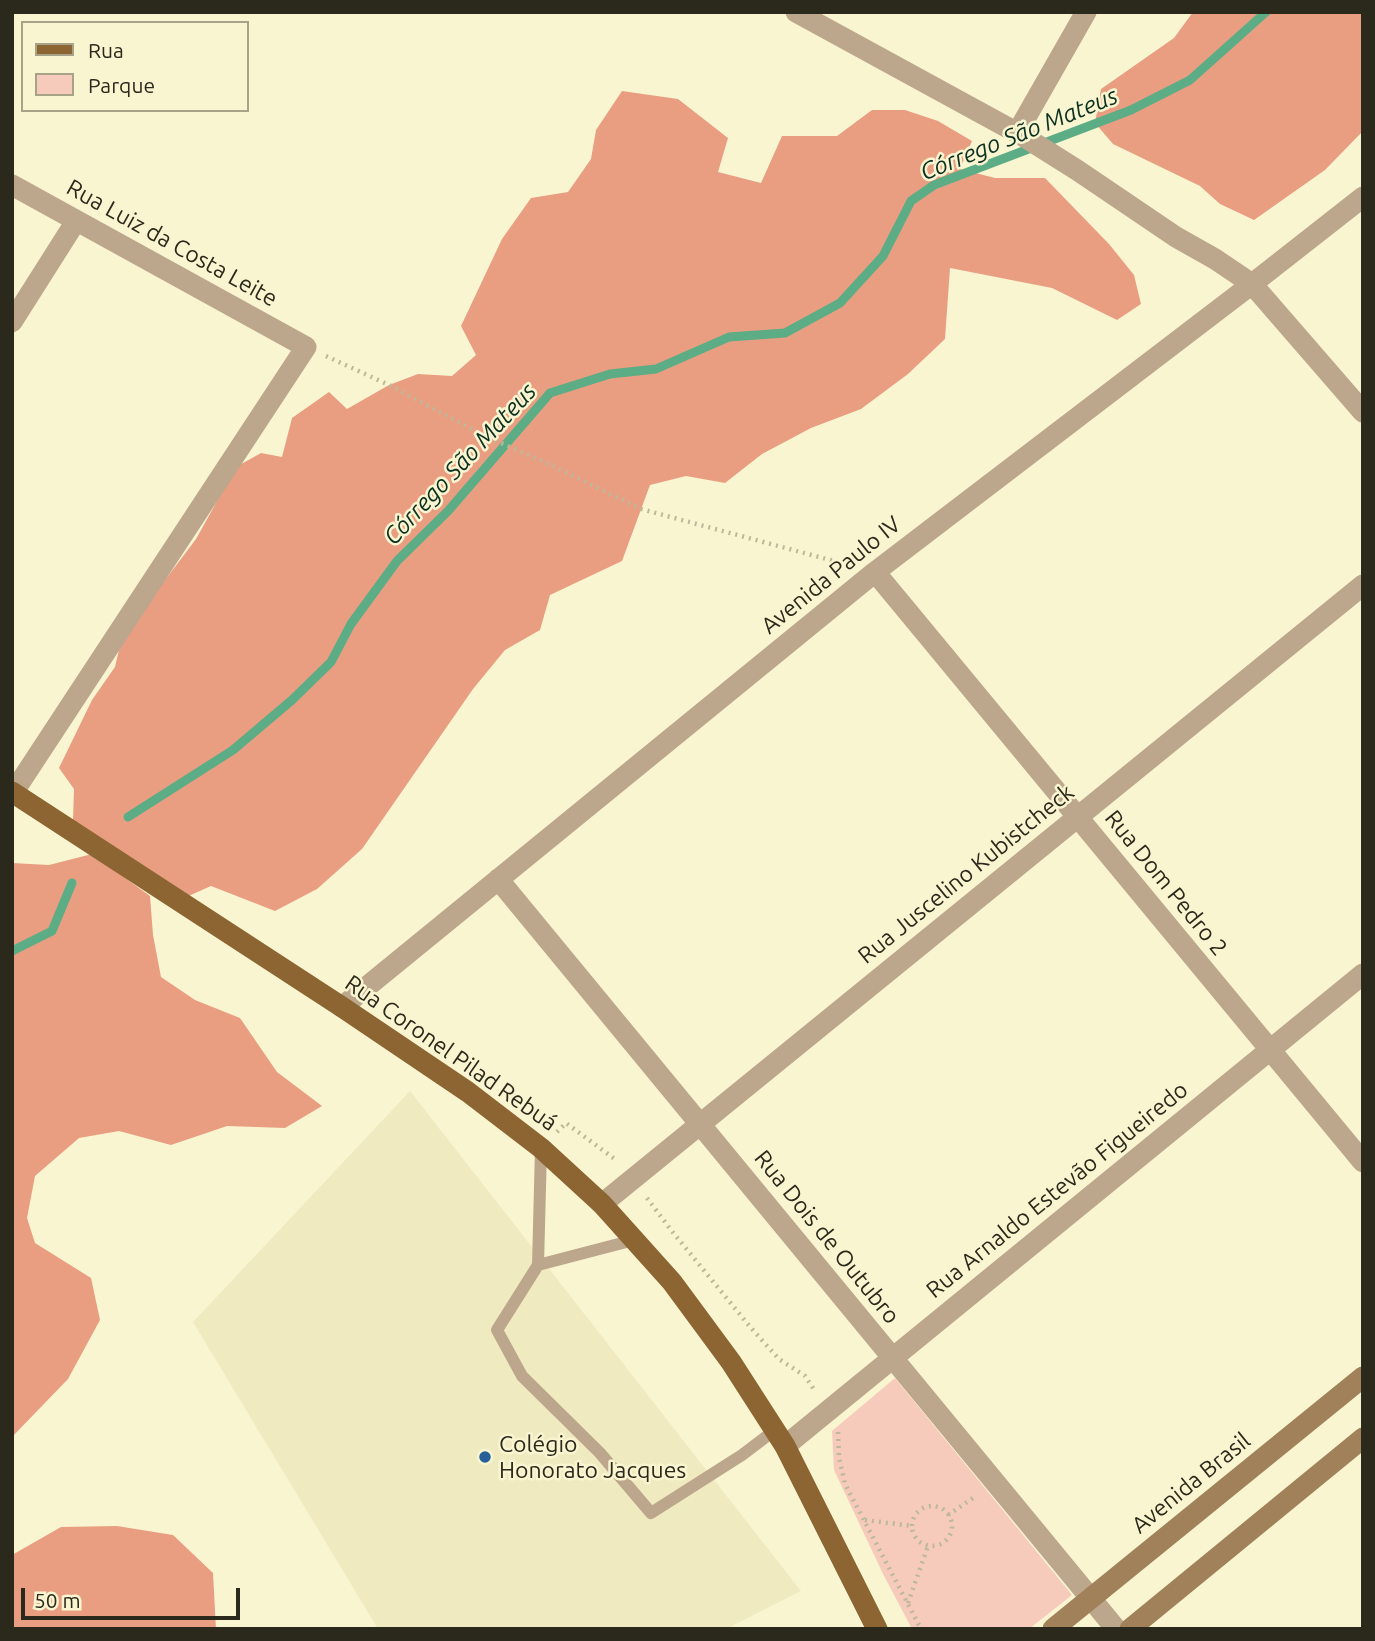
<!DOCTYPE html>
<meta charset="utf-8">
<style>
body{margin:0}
#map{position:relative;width:1375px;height:1641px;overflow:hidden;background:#faf5d1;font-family:Ubuntu,sans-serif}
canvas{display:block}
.frame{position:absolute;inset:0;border:14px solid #2b291b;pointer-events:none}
.legend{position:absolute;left:21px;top:21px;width:228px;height:91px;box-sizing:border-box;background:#faf5d1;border:2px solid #a7a388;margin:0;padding:9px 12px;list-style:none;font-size:21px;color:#2b291b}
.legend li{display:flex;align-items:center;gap:14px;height:35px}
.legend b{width:35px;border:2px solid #a7a388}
.scale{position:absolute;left:21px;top:1588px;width:219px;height:32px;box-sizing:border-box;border:4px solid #2b291b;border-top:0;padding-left:9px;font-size:21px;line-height:24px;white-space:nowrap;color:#2b291b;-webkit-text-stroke:5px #faf5d1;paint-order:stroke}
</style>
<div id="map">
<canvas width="1375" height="1641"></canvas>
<div class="frame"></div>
<ul class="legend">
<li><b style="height:9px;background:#8c6532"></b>Rua</li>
<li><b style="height:19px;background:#f6cbbb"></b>Parque</li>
</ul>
<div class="scale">50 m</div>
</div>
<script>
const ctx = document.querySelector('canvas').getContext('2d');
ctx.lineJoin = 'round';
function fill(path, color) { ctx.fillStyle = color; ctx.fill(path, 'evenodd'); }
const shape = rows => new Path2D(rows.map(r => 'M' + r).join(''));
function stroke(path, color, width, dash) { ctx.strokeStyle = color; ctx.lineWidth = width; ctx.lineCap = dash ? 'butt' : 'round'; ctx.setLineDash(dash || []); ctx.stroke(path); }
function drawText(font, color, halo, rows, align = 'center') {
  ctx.font = font + ' Ubuntu,sans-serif'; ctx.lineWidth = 5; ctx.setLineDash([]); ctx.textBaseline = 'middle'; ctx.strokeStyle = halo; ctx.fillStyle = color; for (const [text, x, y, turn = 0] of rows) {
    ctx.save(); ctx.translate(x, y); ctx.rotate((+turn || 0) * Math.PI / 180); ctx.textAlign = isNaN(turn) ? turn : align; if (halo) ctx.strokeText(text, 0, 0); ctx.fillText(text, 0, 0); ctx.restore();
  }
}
const built = shape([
 [410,1091,801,1591,726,1629,378,1629,193,1322]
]);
const green = shape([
 [895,1378,1072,1595,1029,1629,912,1629,883,1574,834,1470,832,1431]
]);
const forest = shape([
 [1193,12,1363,12,1363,131,1325,170,1254,220,1220,204,1200,186,1113,144,1095,123,1101,89,1174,38],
 [622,91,678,99,728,138,718,172,761,183,782,136,837,136,872,110,905,110,938,121,972,141,960,169,995,178,1045,178,1109,244,1134,275,1141,304,1117,320,1052,288,950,268,945,339,908,374,861,409,811,428,762,454,725,483,686,476,650,485,622,561,550,595,540,630,505,650,473,689,362,849,317,889,275,911,211,886,184,898,73,820,74,789,59,768,92,700,115,667,122,637,196,539,236,467,261,453,282,457,292,418,329,392,347,409,389,385,418,374,452,376,476,355,461,326,502,239,531,198,568,192,591,159,596,130],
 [92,854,150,896,153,935,161,977,195,1000,240,1018,277,1072,322,1106,285,1128,227,1126,171,1145,119,1131,79,1138,35,1176,27,1218,35,1243,91,1278,100,1320,68,1379,12,1437,12,863,49,865],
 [117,1526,173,1535,213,1573,216,1629,12,1629,12,1555,61,1527]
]);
const stream = shape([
 [128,817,233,750,292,700,331,662,351,624,397,561,448,511,550,393,610,374,656,369,729,337,785,333,840,303,883,256,911,201,934,185,1131,110,1190,80,1266,12],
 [12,951,52,931,72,883]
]);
const path = shape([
 [326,356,389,385,483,435,553,466,641,509,845,564],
 [557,1132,566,1123,616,1160],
 [647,1198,671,1230,751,1328,779,1359,805,1376,815,1391],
 [838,1432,839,1457,845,1484,921,1629],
 '912 1526a20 20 0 1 1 40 0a20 20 0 1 1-40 0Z',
 [948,1515,976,1496],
 [865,1520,912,1526],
 [908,1603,928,1546]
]);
const lane = shape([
 [541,1148,538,1265,497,1330,522,1376,600,1453,651,1513,742,1455,775,1430],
 [538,1265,634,1240]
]);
const street = shape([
 [796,12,1023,136,1077,170,1176,237,1215,259,1252,284,1363,412],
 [1017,133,1086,12],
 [12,185,306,347,13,793],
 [12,322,76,221],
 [875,572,1363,1162],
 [498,879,1116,1629],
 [342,1007,875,572,1252,284,1363,197],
 [602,1204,1363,585],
 [785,1446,1363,974]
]);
const secondary = shape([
 [1053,1629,1363,1377],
 [1130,1629,1363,1438]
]);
const primary = shape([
 [12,792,342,1007,468,1092,541,1148,602,1204,672,1282,731,1362,785,1446,877,1629]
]);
const markers = [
 [485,1457,7,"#276098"]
];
const streetNames = [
 ["Rua Luiz da Costa Leite",172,243,29],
 ["Avenida Paulo IV",831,575,-39],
 ["Rua Juscelino Kubistcheck",966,874,-39],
 ["Rua Dom Pedro 2",1166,883,51],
 ["Rua Coronel Pilad Rebuá",451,1053,35],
 ["Rua Arnaldo Estevão Figueiredo",1057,1190,-39],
 ["Rua Dois de Outubro",827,1237,51],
 ["Avenida Brasil",1191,1483,-39]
];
const poiNames = [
 ["Colégio",499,1444],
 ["Honorato Jacques",499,1470]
];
const waterNames = [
 ["Córrego São Mateus",1019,134,-22],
 ["Córrego São Mateus",460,464,-47]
];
fill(built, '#f0eac0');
fill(green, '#f6cbbb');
fill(forest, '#e99e81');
stroke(stream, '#5cad86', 9);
stroke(path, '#bcb89a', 4.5, [2, 5]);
stroke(lane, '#bca68c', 12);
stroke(street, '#bca68c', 21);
stroke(secondary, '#a18159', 21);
stroke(primary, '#8c6532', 21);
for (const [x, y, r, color] of markers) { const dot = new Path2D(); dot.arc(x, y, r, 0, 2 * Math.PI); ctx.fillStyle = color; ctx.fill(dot); stroke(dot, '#faf5d1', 2.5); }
drawText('23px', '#2b291b', '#faf5d1', streetNames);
drawText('23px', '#2b291b', '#faf5d1', poiNames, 'left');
drawText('italic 24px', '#0c3121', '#faf5d1', waterNames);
</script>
